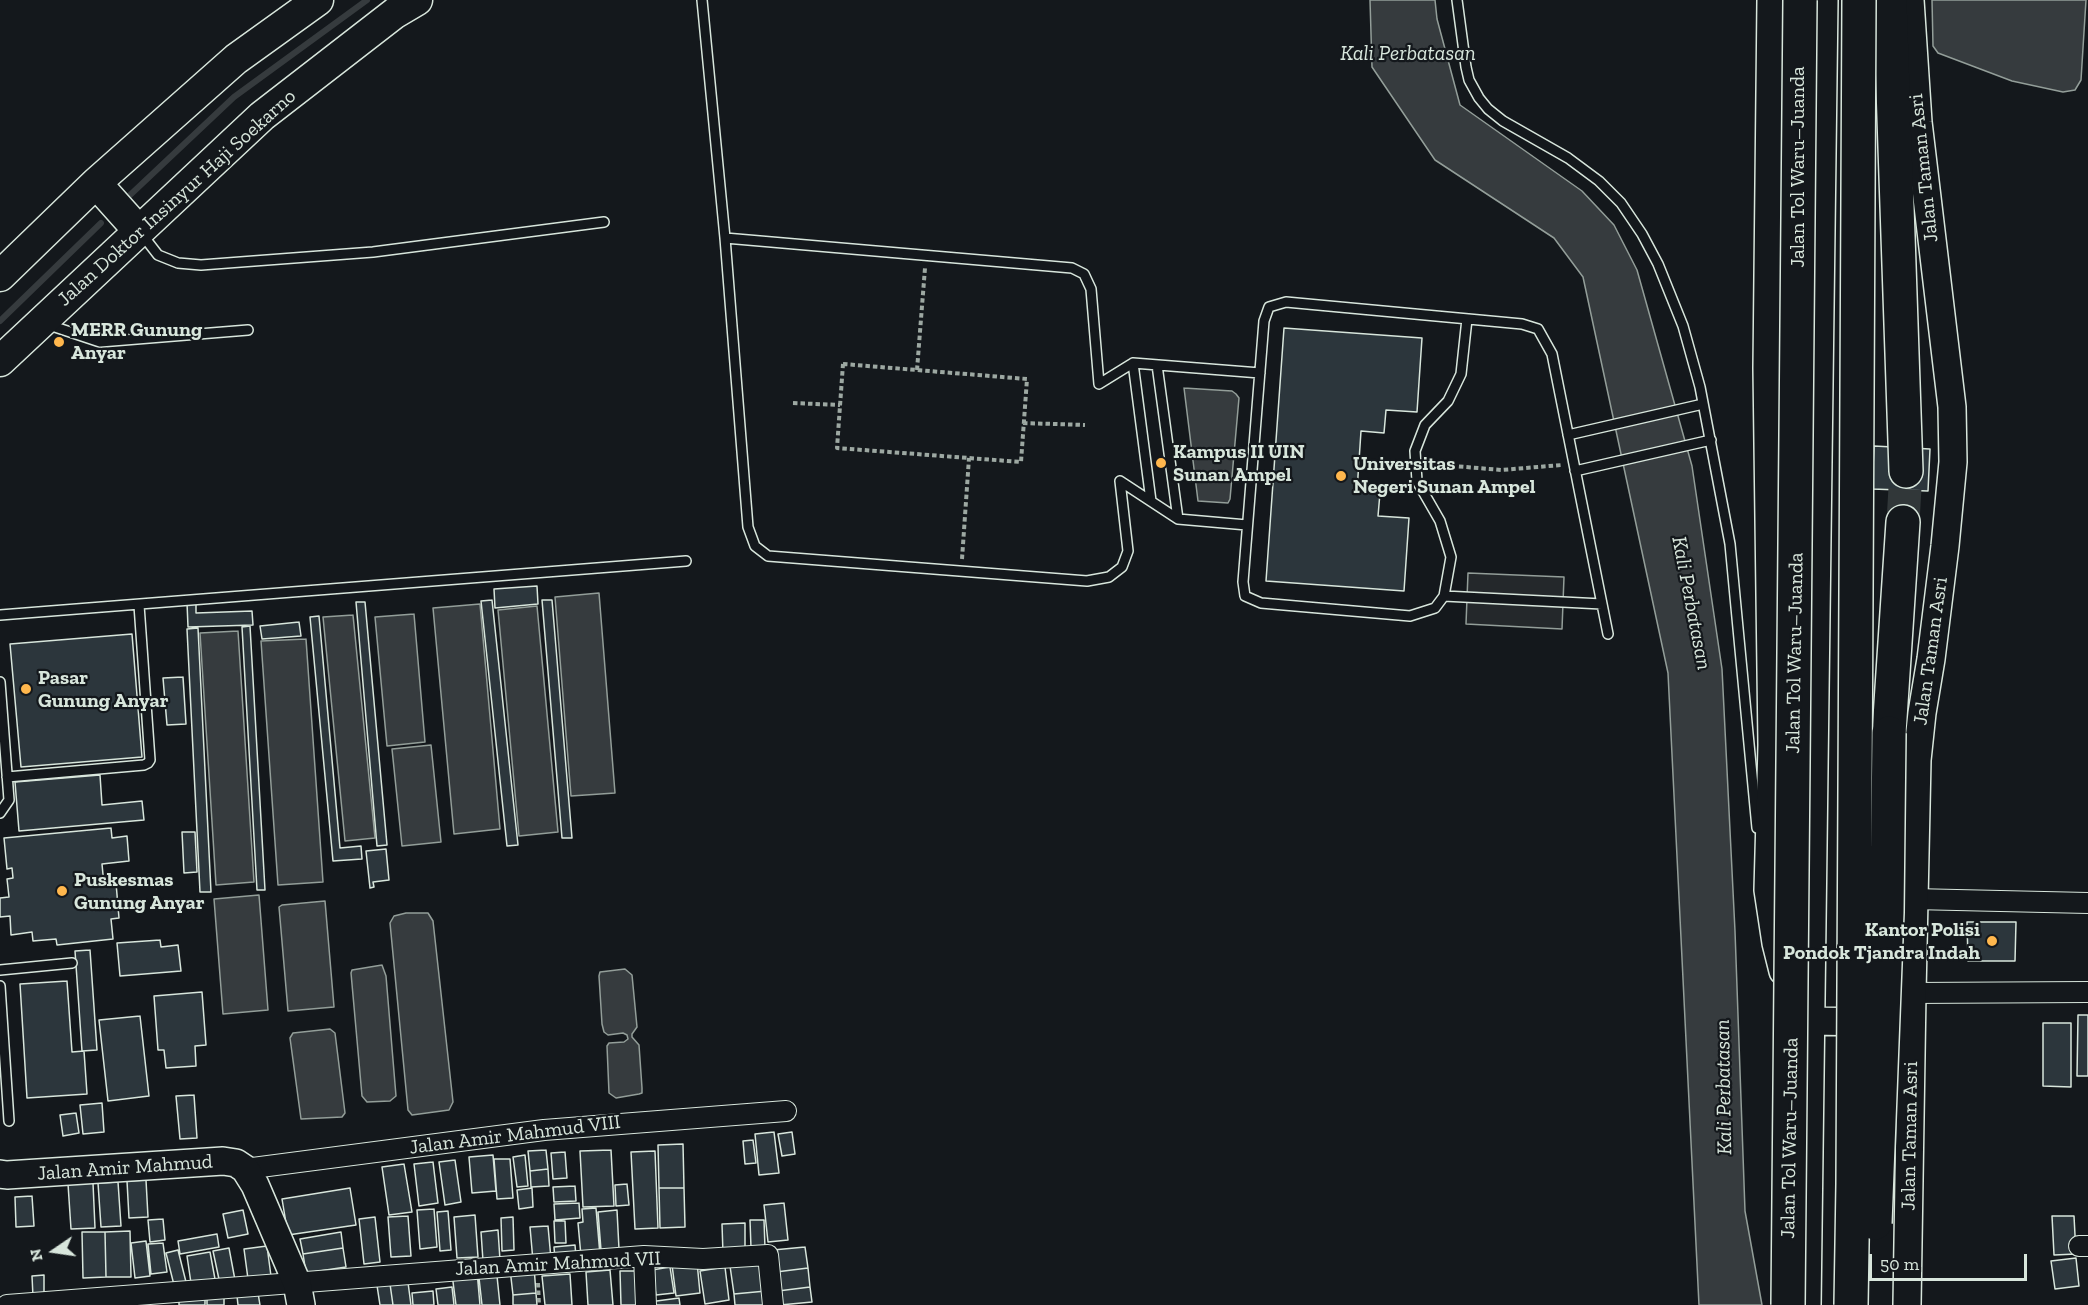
<!DOCTYPE html>
<meta charset="utf-8">
<style>
body{margin:0}
#map{position:relative;width:2088px;height:1305px;overflow:hidden;background:#14181c;font-family:"Zilla Slab",serif}
canvas{display:block}
.north{position:absolute;left:24px;top:1221px;width:60px;height:60px;-webkit-text-stroke:4px #14181c;paint-order:stroke;rotate:257deg;font-size:16px;font-weight:700;line-height:24px;text-align:center;color:#d8e6dc}
.north::after{content:'';display:block;margin:auto;width:21px;height:27px;background:#d8e6dc;clip-path:polygon(50% 0,100% 100%,50% 72%,0 100%)}
.scale{position:absolute;left:1869px;top:1254px;width:158px;height:27px;box-sizing:border-box;border:3px solid #d8e6dc;border-top:0;padding-left:8px;font-size:18px;line-height:21px;white-space:nowrap;color:#d8e6dc;-webkit-text-stroke:4px #14181c;paint-order:stroke}
</style>
<div id="map">
<canvas width="2088" height="1305"></canvas>
<div class="north">N</div>
<div class="scale">50 m</div>
</div>
<script>
const ctx = document.querySelector('canvas').getContext('2d');
ctx.lineJoin = 'round';
function fill(path, color) { ctx.fillStyle = color; ctx.fill(path, 'evenodd'); }
const shape = rows => new Path2D(rows.map(r => 'M' + r).join(''));
function stroke(path, color, width, dash) { ctx.strokeStyle = color; ctx.lineWidth = width; ctx.lineCap = dash ? 'butt' : 'round'; ctx.setLineDash(dash || []); ctx.stroke(path); }
function drawText(font, color, halo, rows, align = 'center') {
  ctx.font = font + ' "Zilla Slab",serif'; ctx.lineWidth = 4.5; ctx.setLineDash([]); ctx.textBaseline = 'middle'; ctx.strokeStyle = halo; ctx.fillStyle = color; for (const [text, x, y, turn = 0] of rows) {
    ctx.save(); ctx.translate(x, y); ctx.rotate((+turn || 0) * Math.PI / 180); ctx.textAlign = isNaN(turn) ? turn : align; if (halo) ctx.strokeText(text, 0, 0); ctx.fillText(text, 0, 0); ctx.restore();
  }
}
const parking = shape([
 [1468,573,1564,577,1562,629,1466,624,1468,573]
]);
const water = shape([
 [1370,0,1435,0,1437,19,1460,105,1582,191,1614,225,1637,270,1692,466,1722,669,1735,931,1745,1211,1762,1305,1699,1305,1668,673,1583,277,1554,238,1435,160,1372,67,1370,0],
 [1932,0,2086,0,2081,80,2075,90,2063,92,2012,81,1938,53,1933,46,1932,0],
 [1184,388,1232,391,1236,394,1239,398,1230,499,1228,503,1198,501,1184,388],
 [599,593,615,793,571,796,555,597,599,593],
 [480,604,500,829,454,834,433,608,480,604],
 [537,606,558,832,519,836,498,610,537,606],
 [414,614,425,742,387,746,375,617,414,614],
 [353,615,375,838,345,841,323,617,353,615],
 [238,631,254,882,216,885,200,633,238,631],
 [306,639,323,882,278,885,261,641,306,639],
 [431,745,441,842,402,846,392,749,431,745],
 [259,895,268,1010,223,1014,214,899,259,895],
 [325,901,334,1007,288,1011,279,907,282,905,325,901],
 [406,913,428,913,433,921,453,1102,449,1110,412,1115,408,1110,390,923,394,916,406,913],
 [382,965,386,976,396,1096,390,1101,367,1102,362,1096,351,973,352,970,382,965],
 [625,969,632,975,637,1027,632,1034,632,1037,639,1045,642,1088,642,1093,639,1094,616,1098,609,1093,607,1046,609,1043,624,1042,628,1039,627,1035,623,1033,608,1035,604,1032,602,1024,599,976,600,972,625,969],
 [330,1029,335,1033,345,1113,342,1117,301,1119,290,1038,293,1033,330,1029]
]);
const stream = shape([
 [129,196,234,97,367,0],
 [0,321,101,223]
]);
const building = shape([
 [1284,328,1422,338,1417,412,1386,410,1384,433,1361,431,1357,491,1380,493,1378,516,1409,518,1404,591,1266,581,1284,328],
 [1874,446,1930,449,1928,491,1872,489,1874,446],
 [537,586,538,604,495,608,494,589,537,586],
 [492,600,518,845,507,846,481,601,492,600],
 [542,600,552,600,572,838,562,838,542,600],
 [356,602,365,602,387,845,377,846,356,602],
 [187,603,196,603,196,613,252,611,253,625,188,627,187,603],
 [319,616,340,848,361,846,362,859,333,861,310,617,319,616],
 [299,622,301,636,262,639,260,626,299,622],
 [250,626,265,890,257,890,242,627,250,626],
 [198,628,211,892,200,892,187,629,198,628],
 [132,634,142,757,21,767,10,644,132,634],
 [183,677,186,724,167,725,163,678,183,677],
 [100,775,102,805,142,801,144,820,19,831,15,782,100,775],
 [111,828,112,838,127,836,129,861,102,864,104,885,116,883,119,918,111,919,113,939,57,945,56,939,33,941,32,932,11,935,10,916,0,917,0,898,9,897,7,879,13,878,12,868,7,869,4,838,111,828],
 [182,832,195,832,197,872,184,873,182,832],
 [386,849,389,880,373,882,374,887,370,888,366,851,386,849],
 [1967,922,2016,922,2015,961,1968,961,1967,922],
 [160,940,161,947,178,945,181,971,120,976,117,943,160,940],
 [90,950,97,1050,82,1051,75,951,90,950],
 [67,981,72,1052,84,1051,87,1094,27,1098,20,984,67,981],
 [202,992,206,1045,195,1046,196,1066,166,1068,164,1050,158,1050,154,996,202,992],
 [2078,1015,2088,1015,2088,1076,2077,1076,2078,1015],
 [140,1016,149,1096,108,1101,99,1020,140,1016],
 [2043,1023,2071,1023,2071,1087,2043,1086,2043,1023],
 [194,1095,197,1138,180,1139,176,1096,194,1095],
 [102,1103,104,1132,83,1134,80,1105,102,1103],
 [76,1113,79,1133,63,1136,60,1115,76,1113],
 [774,1132,779,1173,759,1175,755,1134,774,1132],
 [792,1132,795,1154,782,1156,778,1134,792,1132],
 [753,1140,756,1163,745,1164,743,1141,753,1140],
 [683,1144,684,1188,659,1188,658,1145,683,1144],
 [546,1150,548,1169,530,1171,528,1151,546,1150],
 [611,1150,614,1206,583,1207,580,1151,611,1150],
 [655,1151,658,1228,635,1229,631,1152,655,1151],
 [565,1152,567,1178,553,1179,551,1153,565,1152],
 [493,1155,496,1191,472,1193,469,1157,493,1155],
 [525,1155,528,1186,517,1187,513,1157,525,1155],
 [494,1159,510,1159,513,1198,497,1199,494,1159],
 [455,1160,461,1202,445,1205,439,1162,455,1160],
 [433,1162,438,1203,419,1206,414,1164,433,1162],
 [404,1164,412,1212,389,1215,382,1167,404,1164],
 [548,1169,549,1186,531,1187,530,1171,548,1169],
 [146,1180,148,1217,129,1218,127,1181,146,1180],
 [118,1182,121,1226,101,1227,98,1183,118,1182],
 [93,1183,95,1228,71,1229,68,1184,93,1183],
 [627,1184,629,1205,616,1206,615,1185,627,1184],
 [575,1186,576,1201,554,1202,553,1187,575,1186],
 [350,1188,356,1225,288,1235,282,1199,350,1188],
 [532,1188,533,1207,519,1209,517,1190,532,1188],
 [659,1188,684,1188,685,1227,660,1228,659,1188],
 [32,1196,34,1226,16,1227,15,1197,32,1196],
 [579,1203,580,1218,555,1220,554,1204,579,1203],
 [784,1203,788,1240,768,1242,764,1205,784,1203],
 [596,1208,600,1255,581,1256,578,1223,583,1222,582,1209,596,1208],
 [434,1209,437,1247,420,1249,417,1210,434,1209],
 [243,1210,248,1234,228,1238,223,1214,243,1210],
 [617,1210,619,1249,601,1250,598,1212,617,1210],
 [448,1211,451,1250,440,1251,437,1212,448,1211],
 [475,1215,478,1257,457,1258,454,1217,475,1215],
 [408,1216,411,1256,391,1257,388,1217,408,1216],
 [2052,1216,2074,1216,2076,1254,2054,1255,2052,1216],
 [375,1217,380,1262,364,1264,359,1219,375,1217],
 [513,1217,514,1250,502,1251,501,1218,513,1217],
 [163,1219,165,1240,150,1242,148,1220,163,1219],
 [750,1220,764,1220,765,1248,751,1248,750,1220],
 [554,1221,565,1221,566,1243,555,1243,554,1221],
 [745,1223,745,1253,723,1254,722,1224,745,1223],
 [548,1226,551,1259,533,1261,530,1227,548,1226],
 [498,1230,500,1260,483,1261,481,1232,498,1230],
 [130,1231,131,1277,106,1277,105,1232,130,1231],
 [82,1232,105,1232,106,1277,83,1278,82,1232],
 [341,1232,343,1248,303,1254,300,1239,341,1232],
 [217,1234,219,1247,180,1254,178,1241,217,1234],
 [146,1241,150,1276,135,1278,131,1243,146,1241],
 [163,1243,167,1272,151,1274,148,1244,163,1243],
 [575,1245,576,1257,555,1259,554,1247,575,1245],
 [267,1246,271,1276,248,1279,244,1249,267,1246],
 [805,1247,808,1268,776,1272,773,1250,805,1247],
 [229,1248,235,1280,220,1284,213,1251,229,1248],
 [343,1248,346,1267,306,1273,303,1254,343,1248],
 [178,1250,186,1282,174,1285,166,1253,178,1250],
 [210,1252,215,1279,191,1283,187,1256,210,1252],
 [2076,1258,2079,1286,2055,1289,2051,1261,2076,1258],
 [697,1262,700,1293,676,1296,672,1265,697,1262],
 [762,1262,766,1291,734,1294,730,1266,762,1262],
 [534,1267,536,1293,513,1295,510,1269,534,1267],
 [670,1267,674,1293,656,1295,652,1270,670,1267],
 [725,1267,729,1300,705,1304,700,1271,725,1267],
 [808,1268,810,1287,778,1291,776,1272,808,1268],
 [610,1270,613,1305,588,1305,586,1272,610,1270],
 [477,1271,480,1305,456,1305,452,1274,477,1271],
 [620,1271,639,1271,639,1305,621,1305,620,1271],
 [570,1274,572,1305,545,1305,542,1276,570,1274],
 [44,1275,44,1296,33,1297,32,1276,44,1275],
 [407,1275,411,1305,393,1305,389,1277,407,1275],
 [497,1276,500,1305,482,1305,479,1278,497,1276],
 [389,1277,393,1305,380,1305,376,1279,389,1277],
 [452,1287,454,1305,438,1305,436,1289,452,1287],
 [810,1287,812,1302,780,1305,778,1291,810,1287],
 [433,1291,434,1305,413,1305,412,1293,433,1291],
 [766,1291,767,1305,735,1305,734,1294,766,1291],
 [258,1293,260,1305,238,1305,237,1296,258,1293],
 [536,1293,537,1305,513,1305,513,1295,536,1293],
 [224,1295,224,1305,207,1305,207,1296,224,1295],
 [205,1297,205,1305,179,1305,179,1300,205,1297],
 [679,1298,680,1305,649,1305,649,1302,679,1298]
]);
const highwayTunnel = shape([
 [1903,522,1906,471]
]);
const path = shape([
 [843,364,1027,379,1021,462,837,448,843,364],
 [917,370,925,268],
 [793,403,840,405],
 [1023,423,1085,425],
 [1429,464,1502,470,1562,465],
 [962,559,969,458],
 [538,1283,539,1305]
]);
const lane = shape([
 [702,0,725,238,748,527,755,546,768,556,1087,581,1109,577,1122,567,1128,551,1120,481],
 [1457,0,1466,67,1469,80,1479,98,1488,109,1503,121,1568,158,1599,181,1621,203,1642,234,1658,264,1683,326,1700,387,1730,544,1757,828],
 [141,233,158,255,178,263,201,265,373,252,604,222],
 [725,238,1072,268,1084,274,1091,289,1099,384,1133,363,1260,373],
 [1467,319,1461,374,1448,401,1425,425,1415,451,1417,481,1440,521,1451,557,1444,596,1435,608,1410,616,1261,603,1245,596,1243,582,1264,321,1269,307,1286,302,1522,324,1538,329,1552,354,1608,634],
 [46,324,100,342,248,330],
 [1133,363,1151,501],
 [1157,365,1178,519],
 [1568,435,1703,404],
 [1575,471,1711,440],
 [1120,481,1178,519,1247,525],
 [1444,596,1602,604],
 [0,615,686,561],
 [0,682,9,800,0,813],
 [7,777,144,765,148,763,150,760,139,605],
 [0,970,72,963],
 [0,986,9,1121]
]);
const street = shape([
 [1913,899,2088,903],
 [1912,993,2088,992],
 [245,1169,544,1130,786,1111],
 [2079,1246,2088,1246],
 [644,1256,646,1305],
 [7,1305,644,1256,703,1259,768,1255,773,1305]
]);
const secondary = shape([
 [1771,0,1767,368,1772,745,1768,890,1776,943,1783,971],
 [1798,1010,1809,1021,1875,1022],
 [0,1174,7,1175,223,1161,236,1163,245,1169,255,1185,297,1283,301,1305],
 [1807,1305,1824,0],
 [1907,1305,1912,993,1917,760,1922,713,1931,659,1945,546,1953,462,1952,407,1918,122,1910,0]
]);
const primary = shape([
 [96,183,138,230],
 [0,276,96,183,236,59,318,0],
 [0,361,262,116,395,13,417,0]
]);
const highway = shape([
 [1890,0,1906,471],
 [1889,733,1903,522]
]);
const highwayBridge = shape([
 [1875,1223,1887,912,1889,733],
 [1788,1305,1800,0],
 [1851,1305,1853,1184,1859,0]
]);
const markers = [
 [59,342,6,"#ffb74d"],
 [1161,463,6,"#ffb74d"],
 [1341,476,6,"#ffb74d"],
 [26,689,6,"#ffb74d"],
 [62,891,6,"#ffb74d"],
 [1992,941,6,"#ffb74d"]
];
const streetNames = [
 ["Jalan Tol Waru–Juanda",1798,167,-90],
 ["Jalan Taman Asri",1924,168,-96],
 ["Jalan Doktor Insinyur Haji Soekarno",177,198,-42],
 ["Jalan Taman Asri",1931,651,-82],
 ["Jalan Tol Waru–Juanda",1795,653,-89],
 ["Jalan Amir Mahmud VIII",515,1135,-7],
 ["Jalan Taman Asri",1910,1136,-89],
 ["Jalan Tol Waru–Juanda",1790,1138,-89],
 ["Jalan Amir Mahmud",125,1168,-4],
 ["Jalan Amir Mahmud VII",558,1264,-3]
];
const poiNames = [
 ["MERR Gunung",71,330],
 ["Anyar",71,353],
 ["Kampus II UIN",1173,452],
 ["Sunan Ampel",1173,475],
 ["Universitas",1353,464],
 ["Negeri Sunan Ampel",1353,487],
 ["Pasar",38,678],
 ["Gunung Anyar",38,701],
 ["Puskesmas",74,880],
 ["Gunung Anyar",74,903],
 ["Kantor Polisi",1980,930,"right"],
 ["Pondok Tjandra Indah",1980,953,"right"]
];
const waterNames = [
 ["Kali Perbatasan",1408,54],
 ["Kali Perbatasan",1691,603,79],
 ["Kali Perbatasan",1724,1087,-91]
];
fill(parking, '#24282b');
stroke(parking, '#939e99', 1.5);
fill(water, '#363b3e');
stroke(water, '#939e99', 1.5);
stroke(stream, '#363b3e', 6);
fill(building, '#2c363c');
stroke(building, '#d8e6dc', 1.5);
stroke(highwayTunnel, '#313739', 33, [33, 16]);
stroke(lane, '#d8e6dc', 12);
stroke(street, '#d8e6dc', 22);
stroke(secondary, '#d8e6dc', 30);
stroke(primary, '#d8e6dc', 33);
stroke(highway, '#d8e6dc', 36);
stroke(path, '#9da8a2', 4, [4.5, 3]);
stroke(lane, '#14181c', 9);
stroke(street, '#14181c', 20);
stroke(secondary, '#14181c', 27);
stroke(primary, '#14181c', 30);
stroke(highway, '#14181c', 33);
stroke(highwayBridge, '#d8e6dc', 36, []);
stroke(highwayBridge, '#14181c', 33);
for (const [x, y, r, color] of markers) { const dot = new Path2D(); dot.arc(x, y, r, 0, 2 * Math.PI); ctx.fillStyle = color; ctx.fill(dot); stroke(dot, '#14181c', 2); }
drawText('20px', '#d8e6dc', '#14181c', streetNames);
drawText('bold 20px', '#d8e6dc', '#14181c', poiNames, 'left');
drawText('italic 21px', '#d8e6dc', '#14181c', waterNames);
</script>
